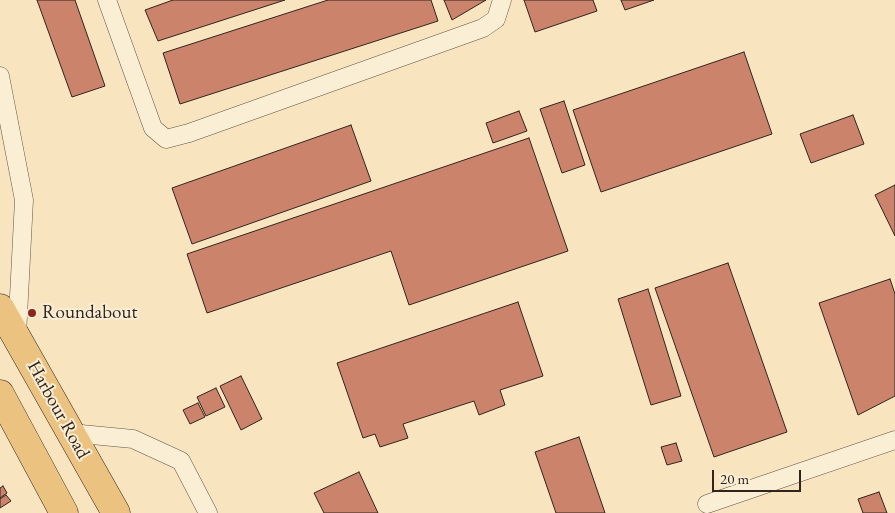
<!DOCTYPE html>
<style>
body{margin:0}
#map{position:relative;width:895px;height:513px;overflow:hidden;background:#f8e5bf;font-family:"EB Garamond",serif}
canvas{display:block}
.scale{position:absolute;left:712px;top:470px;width:89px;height:22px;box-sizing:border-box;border:2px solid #31241e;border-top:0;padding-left:6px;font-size:15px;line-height:18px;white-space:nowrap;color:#31241e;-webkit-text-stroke:4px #faeed5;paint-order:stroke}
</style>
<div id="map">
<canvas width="895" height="513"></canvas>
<div class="scale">20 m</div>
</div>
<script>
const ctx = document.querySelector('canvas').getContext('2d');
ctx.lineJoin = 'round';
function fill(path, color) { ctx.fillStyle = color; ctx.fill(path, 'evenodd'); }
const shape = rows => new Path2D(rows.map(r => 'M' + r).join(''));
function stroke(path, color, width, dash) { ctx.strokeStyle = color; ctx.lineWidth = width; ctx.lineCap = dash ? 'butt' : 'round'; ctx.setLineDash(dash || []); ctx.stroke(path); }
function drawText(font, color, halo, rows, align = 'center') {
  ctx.font = font + ' "EB Garamond",serif'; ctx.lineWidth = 4; ctx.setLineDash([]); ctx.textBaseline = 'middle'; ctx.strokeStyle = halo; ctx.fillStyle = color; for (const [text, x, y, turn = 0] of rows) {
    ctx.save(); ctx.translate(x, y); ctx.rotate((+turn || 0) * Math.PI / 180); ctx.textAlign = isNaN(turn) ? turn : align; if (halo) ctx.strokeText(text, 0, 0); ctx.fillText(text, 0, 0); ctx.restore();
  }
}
const building = shape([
 [37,0,75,0,105,86,72,97,37,0],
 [173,0,285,0,158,41,145,10,173,0],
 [328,0,431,0,438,21,180,104,163,53,328,0],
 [444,0,486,0,452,20,444,0],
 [524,0,593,0,597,11,535,32,524,0],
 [621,0,654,0,625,10,621,0],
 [744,52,772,134,601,192,573,110,744,52],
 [564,101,585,165,562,173,540,109,564,101],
 [519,111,527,131,493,143,486,123,519,111],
 [853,115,864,144,811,163,800,134,853,115],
 [351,125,371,181,192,244,172,188,351,125],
 [529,138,568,251,409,305,391,251,207,313,187,254,529,138],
 [895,185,895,236,875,195,895,185],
 [728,263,787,432,714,457,655,288,728,263],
 [890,279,895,294,895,396,858,415,819,303,890,279],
 [648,289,681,396,651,405,618,299,648,289],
 [518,302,543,376,500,390,505,405,479,415,474,401,403,424,408,438,380,447,375,434,363,438,337,363,518,302],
 [241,376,262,419,241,430,220,386,241,376],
 [216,388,225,407,206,416,197,397,216,388],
 [198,403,205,417,190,424,183,410,198,403],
 [579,437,605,513,556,513,535,452,579,437],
 [676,443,682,461,667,465,661,447,676,443],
 [359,472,378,513,324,513,314,493,359,472],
 [3,486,7,493,0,498,0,488,3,486],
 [879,492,887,513,863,513,858,499,879,492],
 [6,495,11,501,0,508,0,499,6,495]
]);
const service = shape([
 [107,0,153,128,166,139,189,133,483,28,496,19,502,0],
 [0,76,24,200,17,335],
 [71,433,133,439,181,461,208,513],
 [707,504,895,440]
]);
const trunk = shape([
 [0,308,116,513],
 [0,394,64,513]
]);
const markers = [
 [32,313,5,"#8f2418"]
];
const poiNames = [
 ["Roundabout",42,313]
];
const streetNames = [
 ["Harbour Road",58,410,61]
];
fill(building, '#cc836c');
stroke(building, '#31241e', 1);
stroke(service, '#635446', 19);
stroke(trunk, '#31241e', 29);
stroke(service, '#faeed5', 18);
stroke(trunk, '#ecc280', 28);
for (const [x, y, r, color] of markers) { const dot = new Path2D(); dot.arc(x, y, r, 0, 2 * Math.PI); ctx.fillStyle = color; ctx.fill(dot); stroke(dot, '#faeed5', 2); }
drawText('19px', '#31241e', '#faeed5', poiNames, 'left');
drawText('19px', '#31241e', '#faeed5', streetNames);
</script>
